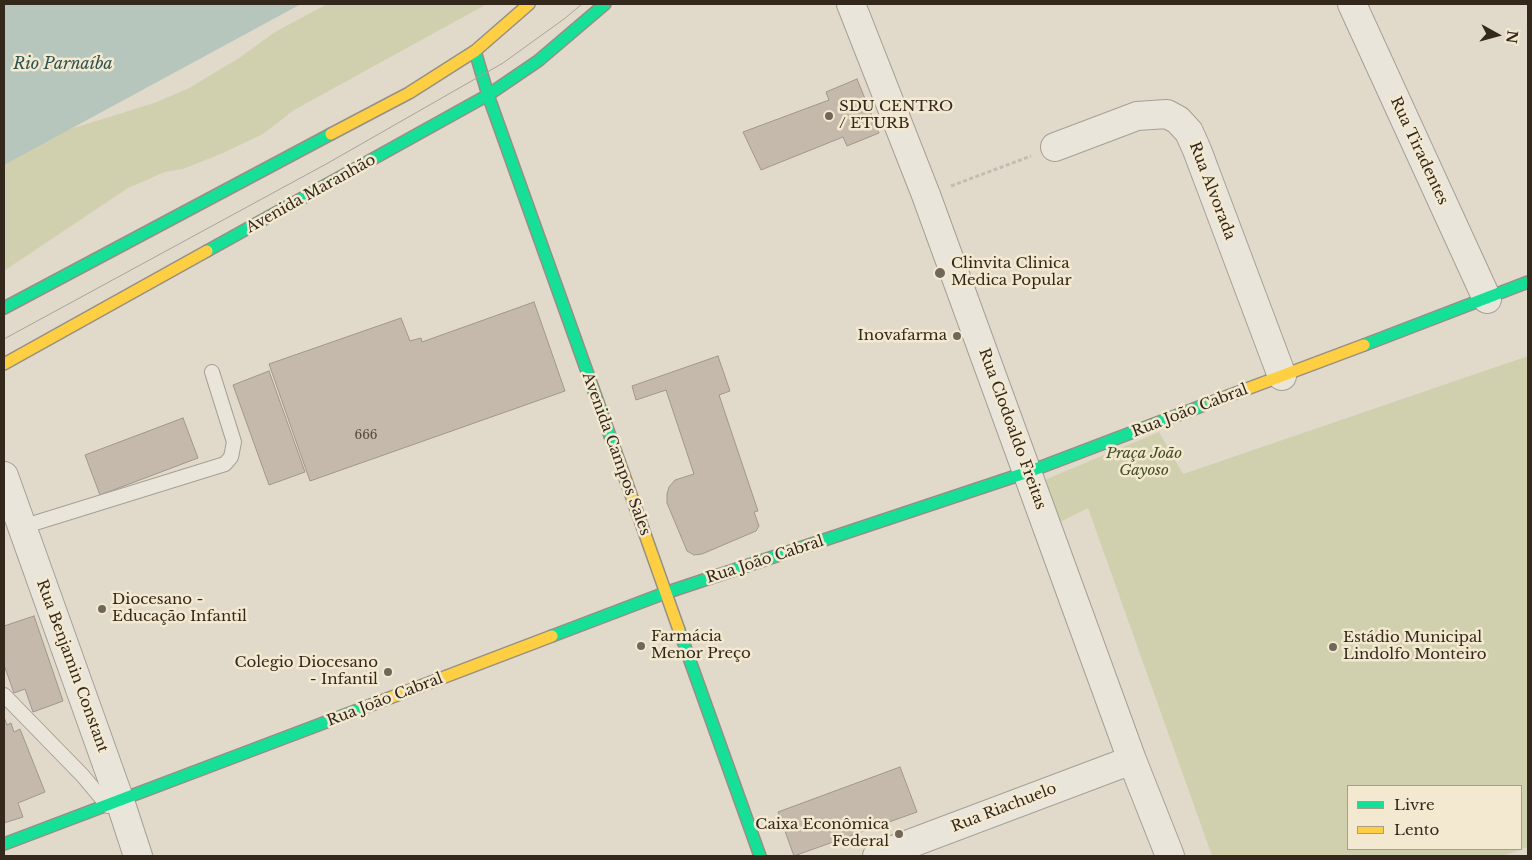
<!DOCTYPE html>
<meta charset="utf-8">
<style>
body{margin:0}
#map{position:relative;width:1532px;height:860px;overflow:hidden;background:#e1dacb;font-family:"Libre Baskerville",serif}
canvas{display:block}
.frame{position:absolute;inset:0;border:5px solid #34281d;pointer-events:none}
.legend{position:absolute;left:1347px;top:785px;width:175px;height:65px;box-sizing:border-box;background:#f3e9d0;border:1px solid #a79c88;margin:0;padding:6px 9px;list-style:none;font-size:15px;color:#34281d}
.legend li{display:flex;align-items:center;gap:10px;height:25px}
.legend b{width:25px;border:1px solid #a79c88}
.north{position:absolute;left:1472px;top:10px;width:50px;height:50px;-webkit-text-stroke:4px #f3e9d0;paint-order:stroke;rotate:97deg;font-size:14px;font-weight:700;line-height:20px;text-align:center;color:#34281d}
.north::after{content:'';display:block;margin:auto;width:18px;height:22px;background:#34281d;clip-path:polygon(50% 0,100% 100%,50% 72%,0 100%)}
</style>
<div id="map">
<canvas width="1532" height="860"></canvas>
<div class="frame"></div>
<ul class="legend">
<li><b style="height:6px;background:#16e098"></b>Livre</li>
<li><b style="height:6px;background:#ffcf43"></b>Lento</li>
</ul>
<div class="north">N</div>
</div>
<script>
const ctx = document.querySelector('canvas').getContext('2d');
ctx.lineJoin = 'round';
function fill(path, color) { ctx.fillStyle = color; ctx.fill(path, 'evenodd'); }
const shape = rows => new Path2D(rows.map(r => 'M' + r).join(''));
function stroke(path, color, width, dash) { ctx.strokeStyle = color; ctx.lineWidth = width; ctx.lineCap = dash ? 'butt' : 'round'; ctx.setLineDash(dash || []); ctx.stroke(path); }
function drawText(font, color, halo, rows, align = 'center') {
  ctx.font = font + ' "Libre Baskerville",serif'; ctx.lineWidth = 5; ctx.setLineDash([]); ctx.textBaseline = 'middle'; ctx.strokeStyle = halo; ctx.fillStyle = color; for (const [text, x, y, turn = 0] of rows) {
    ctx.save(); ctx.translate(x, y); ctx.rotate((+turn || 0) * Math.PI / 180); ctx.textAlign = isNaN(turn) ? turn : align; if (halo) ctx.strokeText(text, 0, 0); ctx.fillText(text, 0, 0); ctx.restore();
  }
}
const green = shape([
 [327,4,487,4,294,110,263,134,223,153,183,169,165,172,128,188,4,271,4,154,19,145,157,102,189,88,239,58,275,32],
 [1528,356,1528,847,1503,856,1212,856,1088,508,1060,522,1042,481,1159,432,1183,474],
 [1348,786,1521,786,1521,849,1348,849]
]);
const water = shape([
 [4,4,301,4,4,165]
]);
const building = shape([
 [857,79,879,133,847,146,843,137,761,170,743,132,829,100,826,92,857,79],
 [534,302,565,391,310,481,269,364,401,318,410,341,421,338,422,342,534,302],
 [718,356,730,391,719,395,758,511,754,512,759,526,756,531,702,554,694,555,687,551,667,503,667,494,669,487,675,480,694,474,666,390,636,400,632,386,718,356],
 [269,371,305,472,269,485,233,385,269,371],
 [183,418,198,458,100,495,85,455,183,418],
 [34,616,63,701,33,712,25,689,14,693,4,665,4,626,34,616],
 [4,717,7,725,11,723,14,732,20,729,45,792,18,803,23,817,4,823,4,717],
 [900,767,917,812,794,856,778,812,900,767]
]);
const path = shape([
 [951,186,1031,156]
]);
const lane = shape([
 [22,527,225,464,231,457,234,442,212,372],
 [4,695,83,776,108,806]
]);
const street = shape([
 [851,4,926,195,1132,760,1170,856],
 [1352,4,1487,299],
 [1055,147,1137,116,1167,114,1178,120,1189,132,1197,150,1282,376],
 [4,476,120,801,138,856],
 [877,856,1132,760]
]);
const fast = shape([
 [475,51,488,95,619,461],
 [207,251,488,95,538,61,605,4],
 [4,308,331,134],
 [1364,345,1528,282],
 [679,630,760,856],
 [552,636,665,593,1028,472,1212,402],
 [4,844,371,705]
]);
const slow = shape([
 [331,134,409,93,475,51,529,4],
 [4,364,207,251],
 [1212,402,1364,345],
 [619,461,679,630],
 [371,705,552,636]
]);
const tram = shape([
 [4,339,328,163,503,63,564,19,582,4]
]);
const markers = [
 [829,116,5,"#71665a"],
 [940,273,6,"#71665a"],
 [957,336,5,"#71665a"],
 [102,609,5,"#71665a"],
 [641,646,5,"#71665a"],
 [1333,647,5,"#71665a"],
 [388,672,5,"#71665a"],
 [899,834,5,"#71665a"]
];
const numberNames = [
 ["666",366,436]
];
const poiNames = [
 ["SDU CENTRO",839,107],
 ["/ ETURB",839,124],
 ["Clinvita Clinica",951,264],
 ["Medica Popular",951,281],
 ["Inovafarma",947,336,"right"],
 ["Diocesano -",112,600],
 ["Educação Infantil",112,617],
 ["Farmácia",651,637],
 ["Menor Preço",651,654],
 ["Estádio Municipal",1343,638],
 ["Lindolfo Monteiro",1343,655],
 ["Colegio Diocesano",378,663,"right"],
 ["- Infantil",378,680,"right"],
 ["Caixa Econômica",889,825,"right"],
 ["Federal",889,842,"right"]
];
const streetNames = [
 ["Rua Tiradentes",1419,151,65],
 ["Rua Alvorada",1212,191,69],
 ["Avenida Maranhão",311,194,-29],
 ["Rua João Cabral",1190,411,-21],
 ["Rua Clodoaldo Freitas",1012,429,70],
 ["Avenida Campos Sales",616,454,70],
 ["Rua João Cabral",765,560,-18],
 ["Rua Benjamin Constant",72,666,70],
 ["Rua João Cabral",385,700,-21],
 ["Rua Riachuelo",1004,808,-21]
];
const parkNames = [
 ["Praça João",1144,454],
 ["Gayoso",1144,471]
];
const waterNames = [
 ["Rio Parnaíba",63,64]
];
fill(green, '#d0d0ae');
fill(water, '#b6c6bc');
fill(building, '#c5b9ac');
stroke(building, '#a1968b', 1);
stroke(lane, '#a69f94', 16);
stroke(street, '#a69f94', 30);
stroke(fast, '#968f84', 14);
stroke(slow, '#968f84', 14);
stroke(path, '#c2bcb3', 3, [4, 2.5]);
stroke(lane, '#eae5db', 14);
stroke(street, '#eae5db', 28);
stroke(fast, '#16e098', 11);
stroke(slow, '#ffcf43', 11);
stroke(tram, '#a8a49c', 1);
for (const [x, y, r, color] of markers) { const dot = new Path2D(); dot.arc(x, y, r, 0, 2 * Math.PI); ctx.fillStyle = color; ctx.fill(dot); stroke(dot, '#f3e9d0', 2); }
drawText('12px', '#584c41', null, numberNames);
drawText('15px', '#34281d', '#f3e9d0', poiNames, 'left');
drawText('15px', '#34281d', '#f3e9d0', streetNames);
drawText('italic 15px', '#444f25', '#f3e9d0', parkNames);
drawText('italic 16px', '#2d5350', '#f3e9d0', waterNames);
</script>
